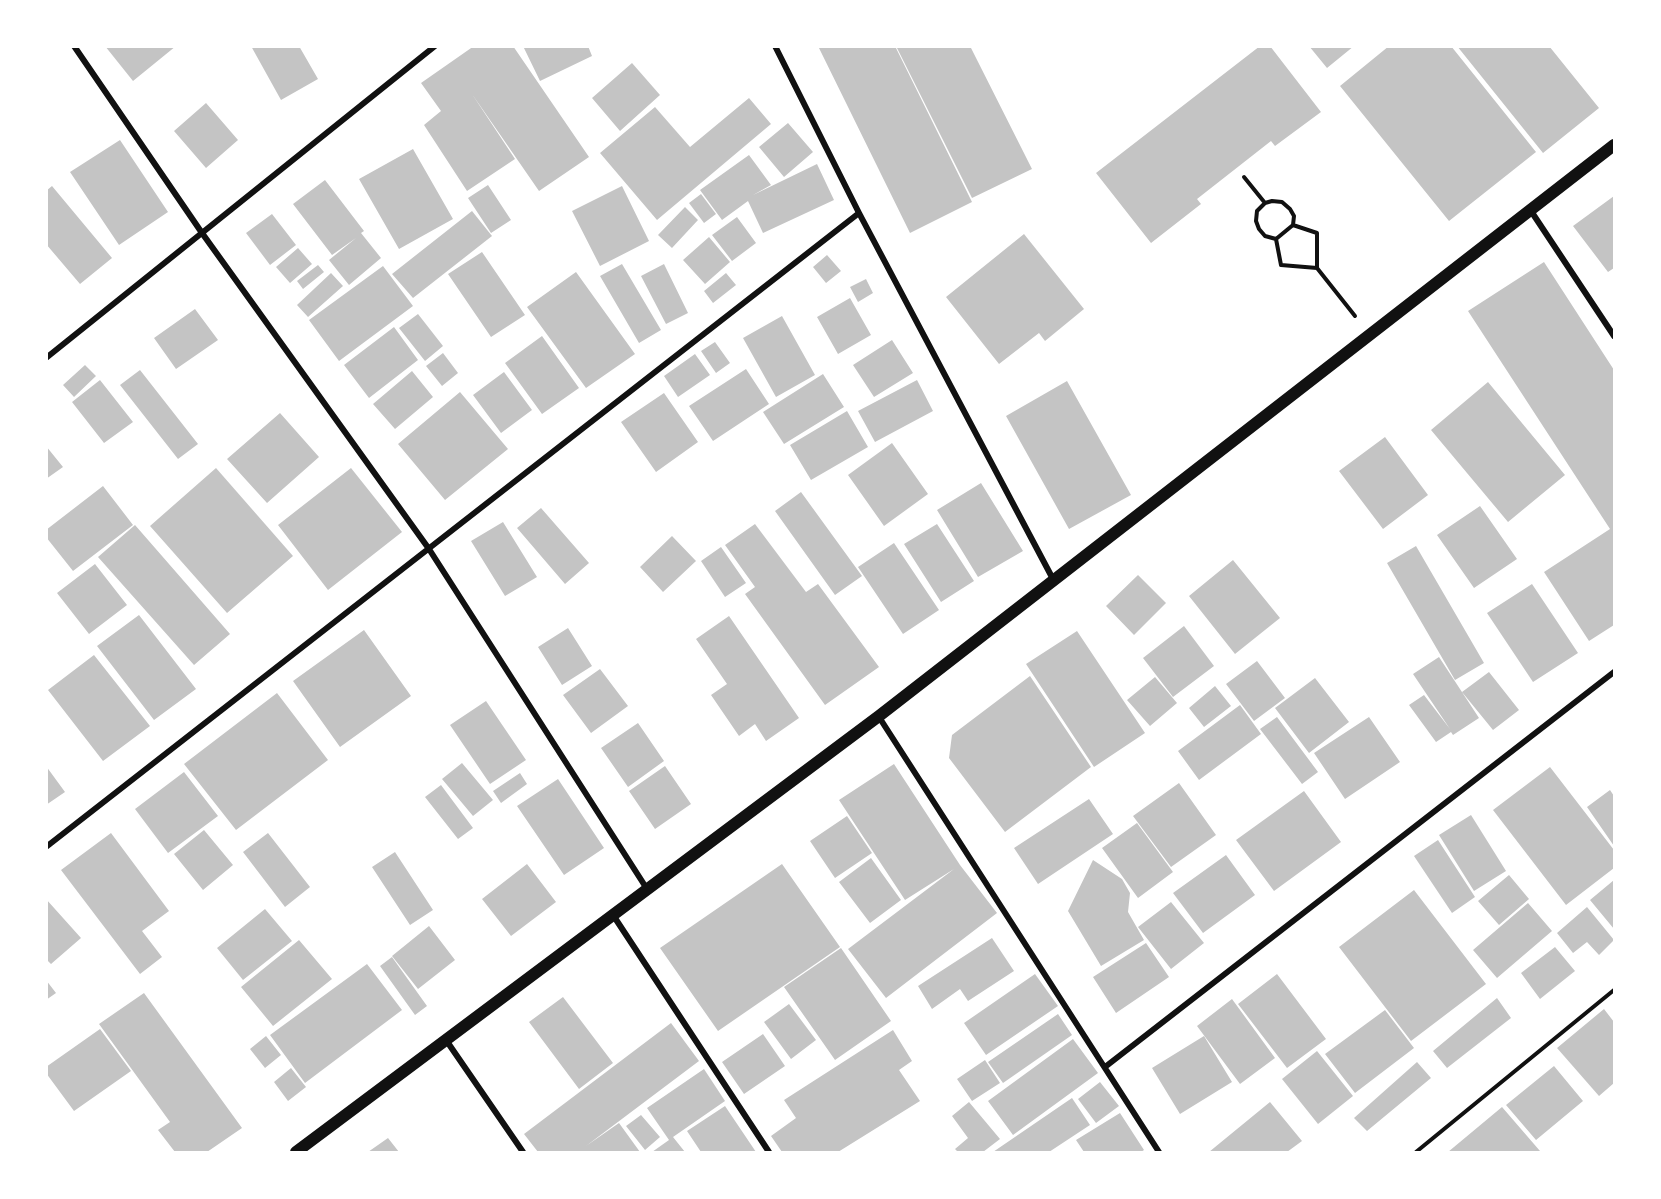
<!DOCTYPE html>
<style>
body{margin:0}
#map{position:relative;width:1661px;height:1199px;overflow:hidden;background:#fff;font-family:"Exo 2",sans-serif}
canvas{display:block}
.frame{position:absolute;inset:0;border:48px solid #fff;pointer-events:none}
</style>
<div id="map">
<canvas width="1661" height="1199"></canvas>
<div class="frame"></div>
</div>
<script>
const ctx = document.querySelector('canvas').getContext('2d');
ctx.lineJoin = 'round';
function fill(path, color) { ctx.fillStyle = color; ctx.fill(path, 'evenodd'); }
const shape = rows => new Path2D(rows.map(r => 'M' + r).join(''));
function stroke(path, color, width, dash) { ctx.strokeStyle = color; ctx.lineWidth = width; ctx.lineCap = dash ? 'butt' : 'round'; ctx.setLineDash(dash || []); ctx.stroke(path); }
const building = shape([
 [105,46,176,46,133,81],
 [251,46,299,46,318,79,281,100],
 [474,46,513,46,589,157,539,191,472,94,515,159,467,191,424,125,441,111,421,83],
 [523,46,588,46,592,56,540,81],
 [818,46,895,46,972,202,910,233],
 [896,46,970,46,1032,169,972,198],
 [1260,46,1270,46,1321,112,1275,146,1271,141,1197,199,1201,204,1151,243,1096,173],
 [1309,46,1354,46,1327,68],
 [1389,46,1451,46,1536,152,1449,221,1340,86],
 [1457,46,1549,46,1599,108,1543,153],
 [632,63,660,95,620,131,592,98],
 [749,98,771,124,657,220,600,153,655,107,690,147],
 [206,103,238,140,206,168,174,131],
 [788,123,813,152,784,177,759,147],
 [120,140,168,212,119,245,70,172],
 [413,149,453,219,399,249,359,179],
 [749,155,771,185,753,195,817,164,834,200,763,233,748,201,722,220,700,190],
 [325,180,364,231,361,233,381,258,349,285,329,260,356,238,332,255,293,204],
 [488,185,511,220,491,233,468,198],
 [52,186,112,258,80,284,46,244,46,191],
 [622,186,649,241,600,266,572,211],
 [701,194,716,214,704,223,689,203],
 [1614,196,1614,268,1608,272,1573,226],
 [685,207,698,220,672,248,658,235],
 [472,211,492,236,413,298,392,274],
 [272,214,296,245,270,265,246,233],
 [737,217,756,243,732,261,712,235],
 [1024,234,1084,309,1045,341,1039,333,999,364,946,297],
 [709,237,730,262,705,284,683,260],
 [298,248,312,264,290,283,276,267],
 [482,252,525,315,491,337,448,274],
 [827,255,841,271,826,283,813,267],
 [1544,262,1614,370,1614,625,1589,641,1544,572,1610,529,1468,311],
 [622,264,661,330,639,343,600,276],
 [664,264,688,313,666,324,641,276],
 [318,265,324,272,303,289,297,281],
 [383,266,413,306,339,361,309,320],
 [576,272,635,354,586,388,527,307],
 [331,273,343,286,308,317,297,305],
 [726,273,736,285,713,303,704,291],
 [866,279,873,293,858,302,850,287],
 [850,298,871,335,838,354,817,317],
 [195,309,218,340,176,369,154,338],
 [418,314,443,346,425,361,399,328],
 [782,316,815,375,776,397,743,338],
 [394,327,418,360,369,398,344,365],
 [542,336,579,388,542,414,505,363],
 [892,340,913,373,874,397,853,365],
 [715,342,730,363,716,373,701,351],
 [443,353,458,373,442,386,426,366],
 [695,354,710,375,678,397,664,376],
 [85,365,96,376,74,397,63,385],
 [746,369,769,404,713,441,689,406],
 [140,370,198,444,178,459,120,385],
 [412,371,433,397,395,429,373,404],
 [504,372,532,410,501,433,473,395],
 [823,374,844,407,784,444,763,412],
 [100,380,133,422,104,443,72,402],
 [917,380,933,411,875,442,858,411],
 [1067,381,1131,495,1069,529,1006,416],
 [1488,382,1565,475,1508,522,1431,430],
 [460,392,508,449,445,500,398,444],
 [664,393,698,442,656,472,621,422],
 [847,411,868,447,811,480,790,445],
 [280,413,319,457,267,503,227,459],
 [1385,437,1428,495,1383,529,1339,471],
 [892,443,928,494,884,526,848,475],
 [46,446,63,467,46,479],
 [216,468,293,556,227,613,150,526],
 [351,468,402,532,328,590,278,525],
 [981,483,1023,551,978,577,937,510],
 [103,486,133,525,73,571,46,537,46,530],
 [801,492,862,576,835,595,775,511],
 [1480,506,1517,559,1474,588,1437,535],
 [541,508,589,563,565,584,517,528],
 [503,522,537,577,505,596,471,541],
 [755,524,806,592,818,584,879,667,825,705,745,594,755,587,725,545],
 [937,524,974,581,941,602,904,544],
 [135,525,230,634,194,665,98,557],
 [672,536,696,561,663,592,640,567],
 [894,543,939,610,903,634,858,567],
 [1416,546,1484,663,1455,680,1387,563],
 [721,547,746,583,725,597,701,561],
 [1233,560,1280,618,1235,654,1189,596],
 [95,564,127,605,89,634,57,593],
 [1138,575,1166,603,1134,635,1106,606],
 [1532,584,1578,653,1533,682,1487,613],
 [139,615,196,689,154,720,97,646],
 [729,616,799,718,766,741,755,724,739,736,711,695,727,684,696,639],
 [1184,626,1214,666,1173,697,1143,658],
 [568,628,592,666,562,685,538,647],
 [364,630,411,696,340,747,293,681],
 [1077,631,1145,733,1094,767,1026,664],
 [94,655,150,726,103,761,48,690],
 [1439,657,1479,718,1453,735,1451,732,1436,742,1409,705,1424,695,1450,729,1413,674],
 [1257,661,1285,698,1254,721,1226,684],
 [600,669,628,706,591,733,563,695],
 [1489,672,1519,710,1493,730,1462,692],
 [1030,676,1091,767,1005,832,949,758,952,735],
 [1155,677,1177,703,1150,726,1127,700],
 [1315,678,1349,722,1309,753,1275,708],
 [1215,686,1231,706,1204,727,1189,708],
 [277,693,328,760,236,830,184,764],
 [486,701,526,760,490,784,450,725],
 [1240,705,1261,734,1199,780,1178,751],
 [1277,717,1318,772,1302,784,1260,729],
 [1369,717,1400,762,1345,799,1314,753],
 [638,723,664,761,628,787,601,748],
 [462,763,493,800,473,816,442,779],
 [894,764,960,865,997,913,886,998,848,949,954,869,905,900,839,800],
 [46,766,65,792,46,805],
 [665,766,691,804,655,829,629,791],
 [1550,767,1614,850,1614,868,1566,905,1493,810],
 [184,772,218,816,168,853,135,809],
 [520,773,527,784,501,803,493,791],
 [558,779,604,848,564,875,517,806],
 [1179,783,1216,835,1171,867,1133,816],
 [441,785,473,828,458,839,425,797],
 [1610,790,1614,796,1614,846,1587,807],
 [1304,791,1341,842,1274,891,1236,840],
 [1089,799,1113,834,1038,884,1014,848],
 [1471,815,1506,871,1474,891,1439,835],
 [847,816,872,853,835,878,810,841],
 [1137,823,1173,872,1138,898,1102,848],
 [204,830,233,865,203,890,174,854],
 [111,833,169,911,142,931,162,957,140,974,61,870],
 [268,833,310,887,285,907,243,852],
 [1438,840,1475,897,1452,913,1414,856],
 [395,852,433,910,410,925,372,867],
 [1226,855,1255,895,1203,933,1173,893],
 [871,858,901,900,870,923,839,882],
 [1093,860,1122,879,1130,893,1128,912,1144,940,1101,966,1068,911],
 [527,864,556,902,511,936,482,899],
 [782,864,840,947,718,1031,660,948],
 [1509,875,1529,899,1499,925,1478,901],
 [1614,880,1614,929,1590,900],
 [1414,890,1486,984,1411,1041,1339,947],
 [46,899,81,938,51,964,46,959],
 [1171,902,1204,943,1171,969,1138,927],
 [1528,903,1552,931,1497,978,1473,950],
 [1587,907,1614,940,1599,955,1587,942,1573,953,1557,933],
 [265,909,292,941,243,980,217,948],
 [429,926,455,960,418,989,392,956],
 [992,938,1014,971,968,1001,960,989,932,1009,918,986],
 [299,940,332,979,273,1026,241,987],
 [1146,943,1169,977,1116,1013,1093,977],
 [1555,947,1575,971,1540,999,1521,973],
 [841,948,891,1021,835,1060,784,987],
 [392,957,427,1006,415,1015,380,966],
 [367,964,402,1010,305,1083,270,1035],
 [1035,974,1058,1006,986,1055,964,1023],
 [1277,974,1326,1039,1287,1068,1238,1004],
 [46,980,56,993,46,1000],
 [144,993,242,1128,207,1152,175,1152,158,1130,170,1122,99,1024],
 [563,997,613,1063,579,1089,529,1022],
 [1497,998,1511,1018,1447,1068,1433,1051],
 [1232,999,1275,1058,1240,1084,1197,1026],
 [789,1004,816,1040,791,1059,764,1022],
 [1604,1009,1614,1022,1614,1083,1599,1096,1557,1048],
 [1385,1010,1414,1048,1355,1093,1325,1054],
 [1058,1014,1072,1035,1003,1083,988,1062],
 [671,1023,699,1061,586,1146,619,1123,640,1152,538,1152,524,1134],
 [100,1029,131,1071,74,1111,46,1073,46,1067],
 [893,1030,912,1061,899,1070,920,1101,838,1152,782,1152,771,1136,796,1118,784,1100],
 [763,1034,785,1066,744,1094,722,1062],
 [266,1036,281,1055,265,1068,250,1049],
 [1204,1036,1232,1082,1180,1114,1152,1068],
 [1073,1039,1098,1073,1013,1135,988,1101],
 [1317,1051,1353,1096,1318,1124,1282,1079],
 [985,1060,1000,1083,972,1101,957,1079],
 [1417,1062,1431,1078,1367,1131,1354,1118],
 [1554,1066,1583,1101,1536,1140,1506,1105],
 [291,1068,306,1087,288,1101,274,1082],
 [704,1069,725,1101,673,1137,685,1152,652,1152,669,1140,647,1108],
 [1100,1082,1119,1106,1096,1123,1078,1099],
 [1072,1098,1090,1125,1049,1152,993,1152],
 [969,1102,1000,1139,983,1152,958,1152,955,1149,968,1138,952,1116],
 [1270,1102,1302,1141,1287,1152,1209,1152],
 [725,1106,756,1152,701,1152,687,1131],
 [1502,1107,1540,1151,1448,1152],
 [1120,1113,1144,1150,1141,1152,1084,1152,1076,1140],
 [641,1115,660,1137,645,1150,626,1126],
 [388,1138,399,1152,368,1152]
]);
const path = shape([
 [1244,177,1265,203,1272,201,1282,202,1290,209,1294,216,1293,225,1276,239,1265,236,1259,229,1256,221,1257,211,1265,203],
 [1276,239,1281,265,1317,268,1317,233,1293,225],
 [1317,268,1355,316],
 [1416,1152,1614,990]
]);
const minor = shape([
 [74,46,202,233,429,549,647,889],
 [775,46,859,213,1054,581],
 [1531,211,1614,336],
 [46,358,435,46],
 [879,717,1159,1152],
 [46,847,859,213],
 [613,915,769,1152],
 [446,1040,523,1152],
 [1105,1067,1614,672]
]);
const secondary = shape([
 [296,1152,879,716,1614,145]
]);
fill(building, '#c4c4c4');
stroke(path, '#111', 4);
stroke(minor, '#111', 6);
stroke(secondary, '#111', 12);
</script>
